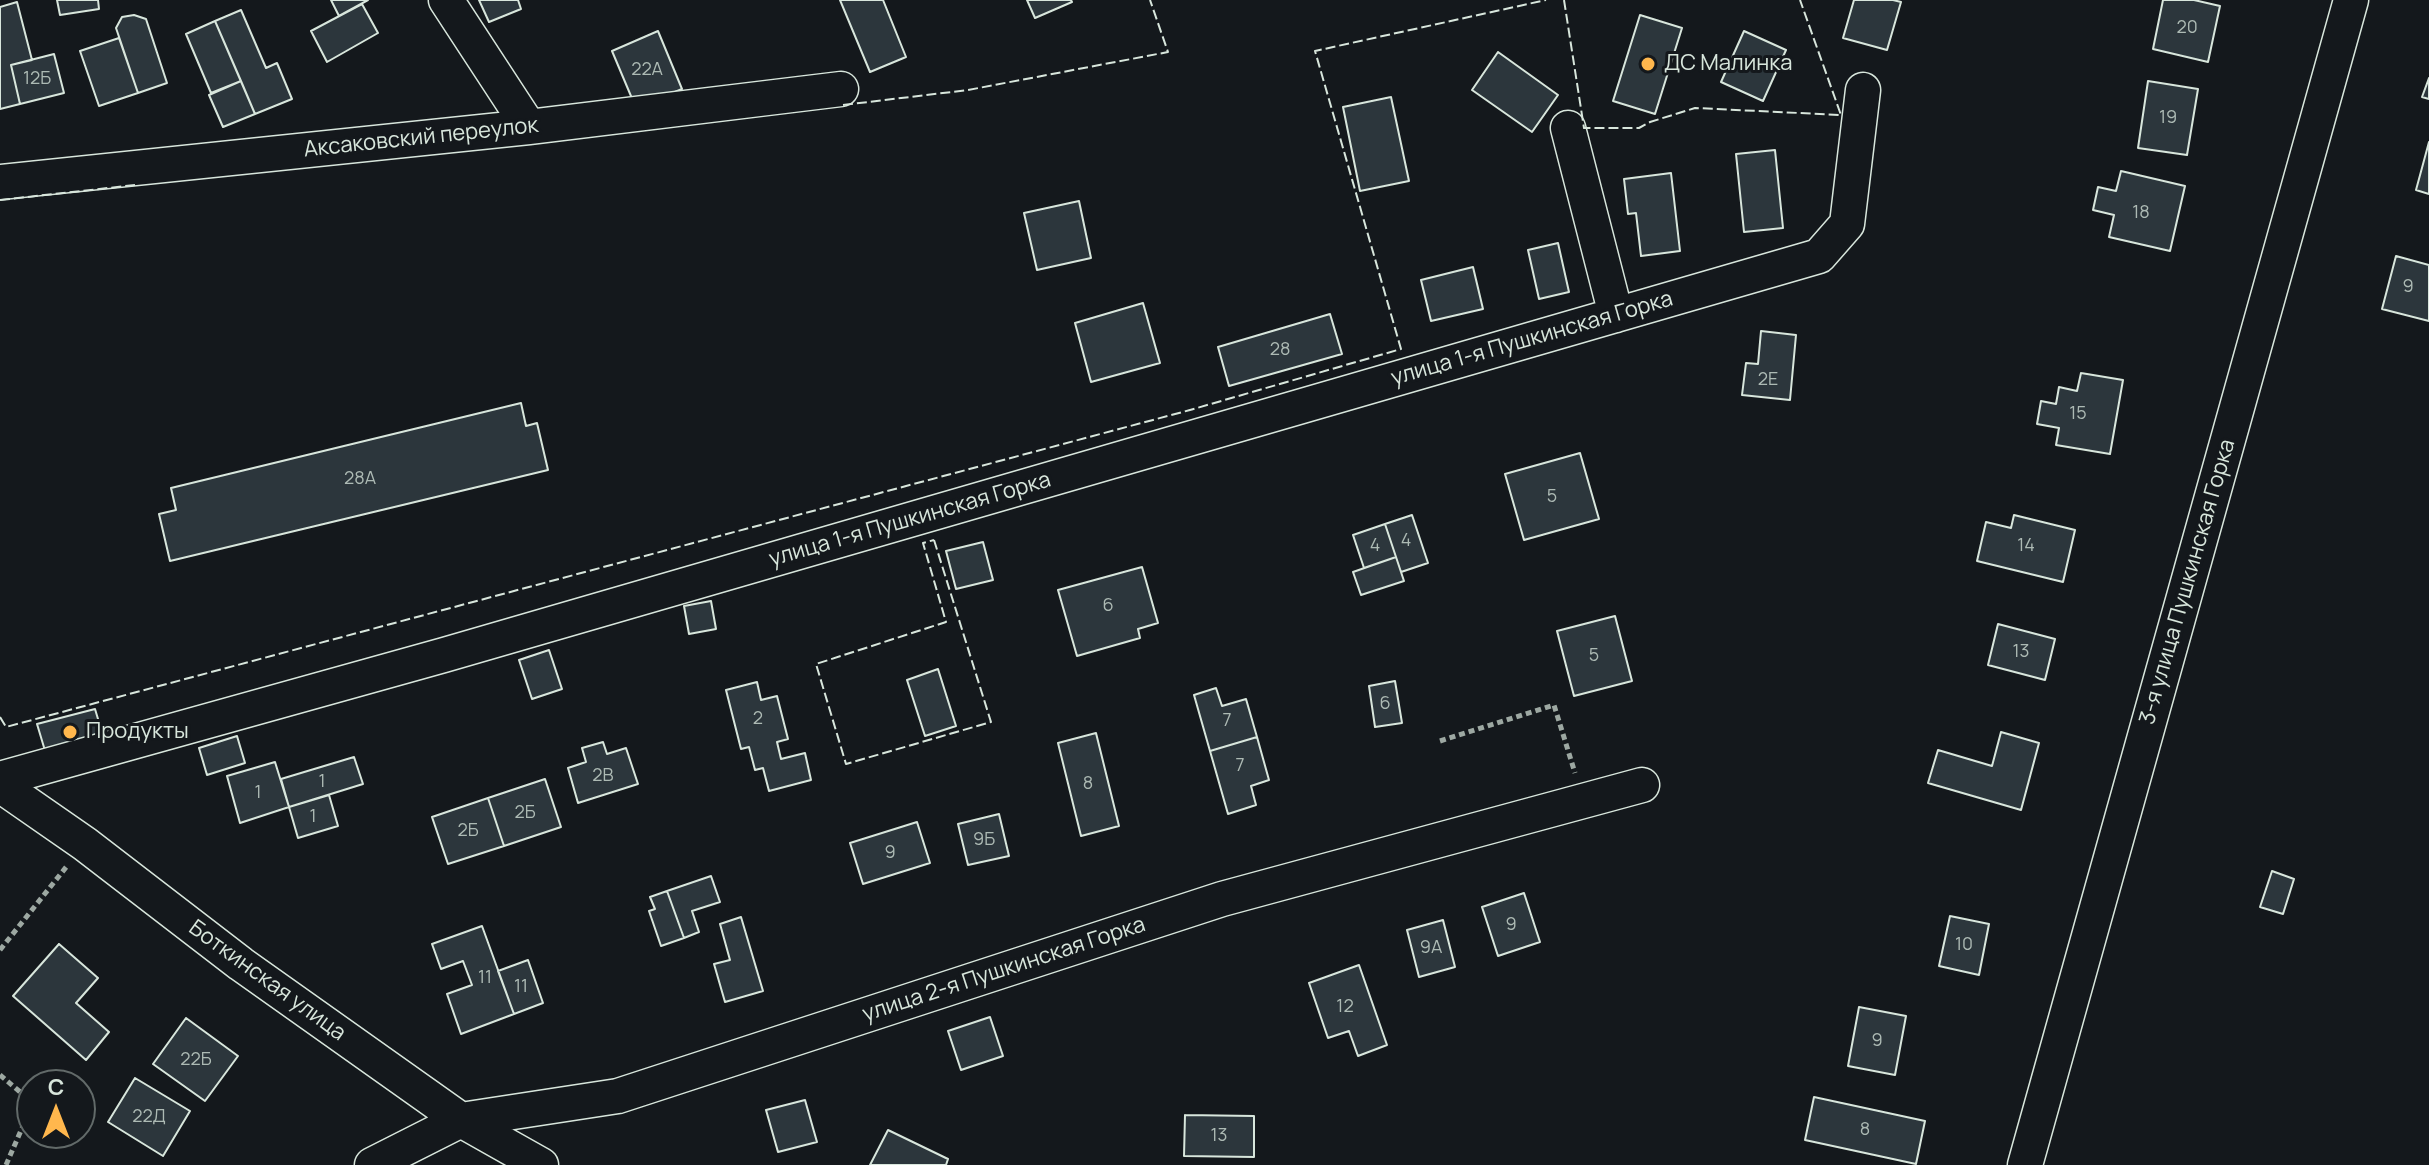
<!DOCTYPE html>
<meta charset="utf-8">
<style>
body{margin:0}
#map{position:relative;width:2429px;height:1165px;overflow:hidden;background:#14181c;font-family:Manrope,sans-serif}
canvas{display:block}
.north{position:absolute;left:16px;top:1069px;width:80px;height:80px;box-sizing:border-box;background:#14181c;border:2px solid #626a69;border-radius:50%;rotate:0deg;font-size:22px;font-weight:700;line-height:32px;text-align:center;color:#d8e6dc}
.north::after{content:'';display:block;margin:auto;width:28px;height:36px;background:#ffb74d;clip-path:polygon(50% 0,100% 100%,50% 72%,0 100%)}
</style>
<div id="map">
<canvas width="2429" height="1165"></canvas>
<div class="north">С</div>
</div>
<script>
const ctx = document.querySelector('canvas').getContext('2d');
ctx.lineJoin = 'round';
function fill(path, color) { ctx.fillStyle = color; ctx.fill(path, 'evenodd'); }
const shape = rows => new Path2D(rows.map(r => 'M' + r).join(''));
function stroke(path, color, width, dash) { ctx.strokeStyle = color; ctx.lineWidth = width; ctx.lineCap = dash ? 'butt' : 'round'; ctx.setLineDash(dash || []); ctx.stroke(path); }
function drawText(font, color, halo, rows, align = 'center') {
  ctx.font = font + ' Manrope,sans-serif'; ctx.lineWidth = 6; ctx.setLineDash([]); ctx.textBaseline = 'middle'; ctx.strokeStyle = halo; ctx.fillStyle = color; for (const [text, x, y, turn = 0] of rows) {
    ctx.save(); ctx.translate(x, y); ctx.rotate((+turn || 0) * Math.PI / 180); ctx.textAlign = isNaN(turn) ? turn : align; if (halo) ctx.strokeText(text, 0, 0); ctx.fillText(text, 0, 0); ctx.restore();
  }
}
const building = shape([
 [57,0,98,0,99,9,60,15,57,0],
 [331,0,368,0,339,16,331,0],
 [479,0,518,0,521,9,489,22,479,0],
 [840,0,883,0,906,57,870,72,840,0],
 [1027,0,1071,0,1072,2,1035,18,1027,0],
 [1854,0,1893,0,1901,2,1887,50,1843,38,1854,0],
 [2163,0,2194,0,2220,6,2208,62,2153,49,2163,0],
 [17,2,32,60,11,65,20,104,0,109,0,7,17,2],
 [362,4,378,33,327,62,311,31,362,4],
 [241,10,266,68,277,63,292,99,255,114,215,21,241,10],
 [134,15,146,19,167,83,138,93,116,28,122,17,134,15],
 [1640,15,1682,28,1655,114,1613,101,1640,15],
 [215,21,241,81,211,93,186,34,215,21],
 [658,31,682,89,636,108,612,51,658,31],
 [1744,31,1786,50,1763,101,1721,82,1744,31],
 [119,38,138,93,99,106,80,51,119,38],
 [1498,52,1558,95,1532,132,1472,90,1498,52],
 [54,54,64,93,20,104,11,65,54,54],
 [2429,78,2429,99,2422,97,2429,78],
 [241,81,255,114,223,127,209,95,241,81],
 [2148,81,2198,89,2187,155,2138,148,2148,81],
 [1391,97,1409,181,1360,191,1343,107,1391,97],
 [2429,142,2429,194,2416,190,2429,142],
 [1775,150,1783,228,1744,232,1736,154,1775,150],
 [2121,171,2185,186,2170,251,2109,237,2114,215,2093,210,2098,187,2116,191,2121,171],
 [1671,173,1680,251,1641,256,1636,213,1628,214,1624,179,1671,173],
 [1079,201,1091,258,1037,270,1024,213,1079,201],
 [1558,243,1569,292,1539,299,1528,250,1558,243],
 [2396,256,2429,265,2429,321,2382,309,2396,256],
 [1473,267,1483,309,1431,321,1421,280,1473,267],
 [1143,303,1160,363,1091,382,1075,323,1143,303],
 [1330,314,1342,354,1229,386,1218,347,1330,314],
 [1761,331,1796,335,1790,400,1742,395,1746,363,1758,364,1761,331],
 [2081,373,2123,380,2110,454,2056,445,2059,428,2037,424,2041,401,2056,404,2059,387,2077,391,2081,373],
 [521,403,526,426,537,423,548,470,170,561,159,514,176,510,171,488,521,403],
 [1580,453,1599,519,1524,540,1505,474,1580,453],
 [1412,515,1428,563,1401,572,1385,524,1412,515],
 [2014,515,2075,530,2063,582,1977,561,1986,522,2011,528,2014,515],
 [1385,524,1396,557,1364,568,1353,535,1385,524],
 [983,542,993,580,956,589,946,551,983,542],
 [1396,557,1404,581,1361,595,1353,572,1396,557],
 [1142,567,1158,623,1138,629,1140,638,1077,656,1058,590,1142,567],
 [711,601,716,629,689,634,684,606,711,601],
 [1615,616,1632,681,1574,696,1557,631,1615,616],
 [1998,624,2055,639,2045,680,1988,665,1998,624],
 [549,650,562,689,532,699,519,660,549,650],
 [938,669,956,726,925,736,907,680,938,669],
 [1395,681,1402,723,1375,727,1369,686,1395,681],
 [757,682,761,700,777,696,788,739,777,742,781,759,805,753,811,780,769,791,763,768,755,770,749,747,741,749,726,690,757,682],
 [1216,688,1222,706,1246,699,1257,737,1210,751,1194,695,1216,688],
 [95,709,104,739,46,754,37,724,95,709],
 [2001,732,2039,743,2021,810,1928,783,1938,750,1992,766,2001,732],
 [1096,733,1119,826,1081,836,1058,743,1096,733],
 [237,736,245,763,207,775,199,748,237,736],
 [1257,737,1269,780,1251,786,1256,805,1228,814,1210,751,1257,737],
 [603,742,607,754,626,748,638,784,578,803,568,768,586,762,582,748,603,742],
 [354,757,363,784,289,807,281,779,354,757],
 [275,762,289,807,240,823,227,776,275,762],
 [545,779,561,827,504,846,488,798,545,779],
 [329,795,338,826,298,838,289,807,329,795],
 [488,798,504,846,448,864,432,817,488,798],
 [999,814,1009,856,968,865,958,824,999,814],
 [917,822,930,863,863,884,850,843,917,822],
 [2272,871,2294,879,2283,914,2260,907,2272,871],
 [711,876,720,902,692,911,699,932,684,938,667,891,711,876],
 [667,891,684,938,661,946,649,911,655,909,650,897,667,891],
 [1524,893,1540,942,1498,956,1482,907,1524,893],
 [1950,916,1989,924,1979,975,1939,966,1950,916],
 [741,917,763,991,725,1002,714,964,730,960,720,924,741,917],
 [1443,920,1455,967,1419,977,1407,930,1443,920],
 [482,926,514,1014,461,1034,447,994,472,985,463,961,441,969,432,944,482,926],
 [59,944,98,978,76,1003,109,1032,86,1060,13,996,59,944],
 [528,960,543,1003,514,1014,498,971,528,960],
 [1359,965,1387,1045,1358,1056,1349,1031,1328,1038,1309,983,1359,965],
 [1859,1007,1906,1016,1895,1075,1848,1066,1859,1007],
 [990,1017,1003,1056,961,1070,948,1031,990,1017],
 [186,1018,238,1056,205,1101,153,1064,186,1018],
 [135,1078,190,1111,163,1156,108,1122,135,1078],
 [1814,1097,1925,1121,1916,1164,1805,1140,1814,1097],
 [805,1100,817,1142,778,1152,766,1110,805,1100],
 [1185,1115,1254,1116,1254,1157,1184,1156,1185,1115],
 [888,1130,948,1159,946,1165,870,1165,888,1130]
]);
const path = shape([
 [1440,741,1554,705,1575,773],
 [0,950,67,866],
 [0,1075,32,1102],
 [6,1165,32,1105]
]);
const minor = shape([
 [446,0,529,127],
 [1568,128,1616,315],
 [0,182,529,127,841,89],
 [0,779,444,655,1819,256,1847,224,1863,90],
 [0,785,85,844,241,964,461,1120,541,1165],
 [372,1165,461,1120,618,1096,1222,899,1642,785],
 [2025,1165,2351,0]
]);
const fence = shape([
 [1564,0,1584,128,1639,128,1650,122,1695,108,1841,115,1800,0],
 [843,105,968,90,1168,52,1150,0],
 [0,200,135,185],
 [934,540,991,722,846,764,816,664,946,622,923,543,934,540],
 [0,717,6,727,1190,410,1401,349,1315,51,1546,0]
]);
const markers = [
 [1648,64,8,"#ffb74d"],
 [70,732,8,"#ffb74d"]
];
const numberNames = [
 ["20",2187,28],
 ["22А",647,70],
 ["12Б",37,79],
 ["19",2168,118],
 ["18",2141,213],
 ["9",2408,287],
 ["28",1280,350],
 ["2Е",1768,380],
 ["15",2078,414],
 ["28А",360,479],
 ["5",1552,497],
 ["4",1406,541],
 ["4",1375,546],
 ["14",2026,546],
 ["6",1108,606],
 ["13",2021,652],
 ["5",1594,656],
 ["6",1385,704],
 ["2",758,719],
 ["7",1227,721],
 ["7",1240,766],
 ["2В",603,776],
 ["1",322,782],
 ["8",1088,784],
 ["1",258,793],
 ["2Б",525,813],
 ["1",313,817],
 ["2Б",468,831],
 ["9Б",984,840],
 ["9",890,853],
 ["9",1511,925],
 ["10",1964,945],
 ["9А",1431,948],
 ["11",485,978],
 ["11",521,987],
 ["12",1345,1007],
 ["9",1877,1041],
 ["22Б",196,1060],
 ["22Д",149,1117],
 ["8",1865,1130],
 ["13",1219,1136]
];
const poiNames = [
 ["ДС Малинка",1664,64],
 ["Продукты",86,732]
];
const streetNames = [
 ["Аксаковский переулок",421,138,-6],
 ["улица 1-я Пушкинская Горка",1532,339,-16],
 ["улица 1-я Пушкинская Горка",910,520,-16],
 ["3-я улица Пушкинская Горка",2188,582,-74],
 ["улица 2-я Пушкинская Горка",1004,970,-18],
 ["Боткинская улица",267,981,36]
];
fill(building, '#2c363c');
stroke(building, '#d8e6dc', 2);
stroke(minor, '#d8e6dc', 37);
stroke(path, '#9da8a2', 5, [6, 4]);
stroke(minor, '#14181c', 34);
stroke(fence, '#d8e6dc', 2, [10, 4]);
for (const [x, y, r, color] of markers) { const dot = new Path2D(); dot.arc(x, y, r, 0, 2 * Math.PI); ctx.fillStyle = color; ctx.fill(dot); stroke(dot, '#14181c', 3); }
drawText('18px', '#adbab4', null, numberNames);
drawText('22px', '#d8e6dc', '#14181c', poiNames, 'left');
drawText('22px', '#d8e6dc', '#14181c', streetNames);
</script>
